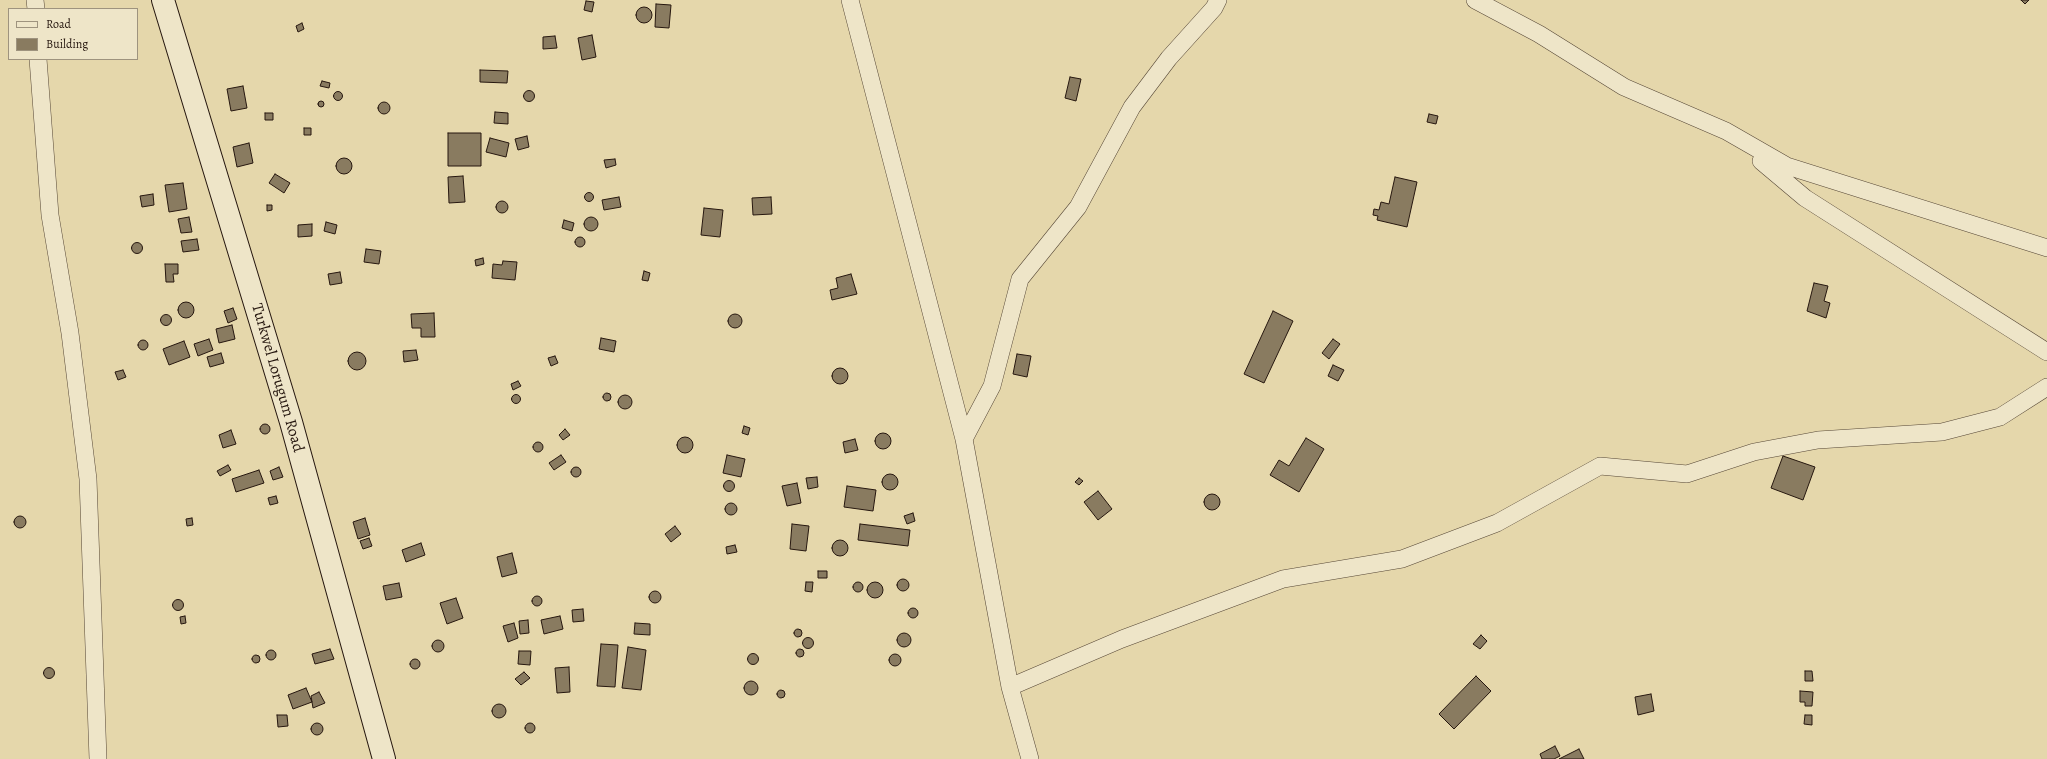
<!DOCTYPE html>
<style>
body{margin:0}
#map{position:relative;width:2047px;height:759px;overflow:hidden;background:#e5d7ab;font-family:Alegreya,serif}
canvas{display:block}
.legend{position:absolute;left:8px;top:8px;width:130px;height:52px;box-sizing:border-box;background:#eee5c8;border:1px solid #9e937e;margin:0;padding:5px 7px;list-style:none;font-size:12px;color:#26170f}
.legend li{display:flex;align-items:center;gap:8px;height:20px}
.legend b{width:20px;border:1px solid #9e937e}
</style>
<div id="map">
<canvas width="2047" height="759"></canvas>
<ul class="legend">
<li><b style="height:5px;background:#eee5c8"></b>Road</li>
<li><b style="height:11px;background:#897b60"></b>Building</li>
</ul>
</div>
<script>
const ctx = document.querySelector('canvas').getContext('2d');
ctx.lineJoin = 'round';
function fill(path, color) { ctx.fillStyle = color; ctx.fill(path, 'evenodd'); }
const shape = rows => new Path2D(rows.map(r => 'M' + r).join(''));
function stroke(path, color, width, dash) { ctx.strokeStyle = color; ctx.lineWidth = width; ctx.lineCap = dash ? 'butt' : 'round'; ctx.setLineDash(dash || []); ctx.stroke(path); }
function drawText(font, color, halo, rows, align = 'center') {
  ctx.font = font + ' Alegreya,serif'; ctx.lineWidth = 3; ctx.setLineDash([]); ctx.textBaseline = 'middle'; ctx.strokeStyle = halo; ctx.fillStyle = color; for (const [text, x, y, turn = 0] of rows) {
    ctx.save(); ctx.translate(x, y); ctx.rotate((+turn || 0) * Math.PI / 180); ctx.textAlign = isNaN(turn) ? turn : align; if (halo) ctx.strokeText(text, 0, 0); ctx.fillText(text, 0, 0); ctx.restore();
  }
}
const building = shape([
 [2021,0,2029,0,2025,4,2021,0],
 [586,1,594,2,592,12,584,10,586,1],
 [656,4,671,5,669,28,655,27,656,4],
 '636 15a8 8 0 1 1 16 0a8 8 0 1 1-16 0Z',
 [302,23,304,29,298,32,296,26,302,23],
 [592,35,596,57,582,60,578,38,592,35],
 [555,36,557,48,543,49,543,37,555,36],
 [480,70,508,71,507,83,480,82,480,70],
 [1070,77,1081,79,1076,101,1065,98,1070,77],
 [322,81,330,83,329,88,320,86,322,81],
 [243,86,247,108,231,111,227,89,243,86],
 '523.5 96a5.5 5.5 0 1 1 11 0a5.5 5.5 0 1 1-11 0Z',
 '333.5 96a4.5 4.5 0 1 1 9 0a4.5 4.5 0 1 1-9 0Z',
 '318 104a3 3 0 1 1 6 0a3 3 0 1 1-6 0Z',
 '378 108a6 6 0 1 1 12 0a6 6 0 1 1-12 0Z',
 [495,112,508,113,508,124,494,123,495,112],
 [265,113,273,113,273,120,265,120,265,113],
 [1429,114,1438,116,1436,124,1427,122,1429,114],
 [304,128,311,128,311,135,304,135,304,128],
 [448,133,481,133,481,166,448,166,448,133],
 [527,136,529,147,518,150,515,139,527,136],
 [490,138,509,143,506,157,486,152,490,138],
 [249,143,253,163,237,167,233,147,249,143],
 '336 166a8 8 0 1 1 16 0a8 8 0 1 1-16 0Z',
 [615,159,616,165,606,168,604,160,615,159],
 [275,174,290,183,284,193,269,183,275,174],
 [463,176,465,202,449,203,448,177,463,176],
 [1395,177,1417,182,1407,227,1377,220,1378,216,1373,215,1374,209,1379,210,1381,202,1389,204,1395,177],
 [183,183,187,209,169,212,165,185,183,183],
 '584.5 197a4.5 4.5 0 1 1 9 0a4.5 4.5 0 1 1-9 0Z',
 [153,194,154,205,142,207,140,196,153,194],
 [619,197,621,207,604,210,602,200,619,197],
 [771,197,772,214,753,215,752,198,771,197],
 '496 207a6 6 0 1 1 12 0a6 6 0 1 1-12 0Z',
 [267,205,272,205,272,210,267,211,267,205],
 [704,208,723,210,720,237,701,235,704,208],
 [189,217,192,232,181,233,178,219,189,217],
 '584 224a7 7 0 1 1 14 0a7 7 0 1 1-14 0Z',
 [564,220,574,223,572,231,562,228,564,220],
 [326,222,337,225,335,234,324,231,326,222],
 [312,224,312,236,298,237,298,225,312,224],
 '575 242a5 5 0 1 1 10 0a5 5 0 1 1-10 0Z',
 [197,239,199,250,183,252,181,241,197,239],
 '131.5 248a5.5 5.5 0 1 1 11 0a5.5 5.5 0 1 1-11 0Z',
 [366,249,381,251,379,264,364,262,366,249],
 [483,258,484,264,476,266,475,260,483,258],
 [503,261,517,262,515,280,492,278,493,264,502,265,503,261],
 [165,264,178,264,178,274,173,274,174,282,166,282,165,264],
 [644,271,650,273,648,281,642,280,644,271],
 [340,272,342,283,330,285,328,274,340,272],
 [851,274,857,294,832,300,830,290,838,288,836,278,851,274],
 [1814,283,1828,286,1824,301,1830,303,1826,318,1807,311,1814,283],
 '178 310a8 8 0 1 1 16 0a8 8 0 1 1-16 0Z',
 [233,308,237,319,228,323,224,311,233,308],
 [1273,311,1293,321,1264,383,1244,374,1273,311],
 [434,313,435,337,421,337,421,328,412,328,411,314,434,313],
 '728 321a7 7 0 1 1 14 0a7 7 0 1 1-14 0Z',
 '160.5 320a5.5 5.5 0 1 1 11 0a5.5 5.5 0 1 1-11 0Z',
 [232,325,235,339,219,343,216,329,232,325],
 [601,338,616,341,614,352,599,349,601,338],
 [209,339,213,350,198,356,194,344,209,339],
 [1333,339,1340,344,1329,359,1322,353,1333,339],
 '138 345a5 5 0 1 1 10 0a5 5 0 1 1-10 0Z',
 [184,341,190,357,169,365,163,349,184,341],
 [416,350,418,360,404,362,403,351,416,350],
 '348 361a9 9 0 1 1 18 0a9 9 0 1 1-18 0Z',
 [221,353,224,363,210,367,207,357,221,353],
 [1017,354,1031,356,1027,377,1013,374,1017,354],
 [555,356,558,363,551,366,548,358,555,356],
 [1333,365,1344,370,1338,381,1328,376,1333,365],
 '832 376a8 8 0 1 1 16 0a8 8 0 1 1-16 0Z',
 [123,370,126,377,118,380,115,372,123,370],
 [518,381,521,386,513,390,511,384,518,381],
 '603 397a4 4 0 1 1 8 0a4 4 0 1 1-8 0Z',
 '511.5 399a4.5 4.5 0 1 1 9 0a4.5 4.5 0 1 1-9 0Z',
 '618 402a7 7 0 1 1 14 0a7 7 0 1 1-14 0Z',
 '260 429a5 5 0 1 1 10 0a5 5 0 1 1-10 0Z',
 [744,426,750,428,748,435,742,433,744,426],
 [565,429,570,435,563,440,559,435,565,429],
 [231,430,236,444,223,448,219,435,231,430],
 '875 441a8 8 0 1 1 16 0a8 8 0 1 1-16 0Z',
 '677 445a8 8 0 1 1 16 0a8 8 0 1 1-16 0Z',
 [1306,438,1324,449,1299,492,1270,475,1279,460,1289,466,1306,438],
 [855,439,858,450,845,453,843,442,855,439],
 '533 447a5 5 0 1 1 10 0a5 5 0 1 1-10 0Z',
 [561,455,566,462,554,470,549,463,561,455],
 [727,455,745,459,741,477,723,473,727,455],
 [1783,456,1815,467,1803,500,1771,488,1783,456],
 [228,465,231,470,220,476,217,471,228,465],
 '571 472a5 5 0 1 1 10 0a5 5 0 1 1-10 0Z',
 [279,467,283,477,273,480,270,471,279,467],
 [259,470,264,483,236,492,232,479,259,470],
 '882 482a8 8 0 1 1 16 0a8 8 0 1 1-16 0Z',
 [817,477,818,487,808,489,806,478,817,477],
 [1079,478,1083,481,1079,485,1075,482,1079,478],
 '723.5 486a5.5 5.5 0 1 1 11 0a5.5 5.5 0 1 1-11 0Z',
 [797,483,801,503,787,506,782,486,797,483],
 [847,486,876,490,873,511,844,507,847,486],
 [1098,491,1112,509,1098,520,1084,502,1098,491],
 '1204 502a8 8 0 1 1 16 0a8 8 0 1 1-16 0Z',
 [276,496,278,503,270,505,268,498,276,496],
 '725 509a6 6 0 1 1 12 0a6 6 0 1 1-12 0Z',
 [913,513,915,521,907,524,904,516,913,513],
 '14 522a6 6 0 1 1 12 0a6 6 0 1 1-12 0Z',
 [192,518,193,525,187,526,186,519,192,518],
 [365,518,370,535,358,539,353,522,365,518],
 [792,524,809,526,806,551,790,549,792,524],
 [860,524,910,530,908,546,858,540,860,524],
 [675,526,681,534,671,542,665,534,675,526],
 [369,538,372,546,363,549,360,541,369,538],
 '832 548a8 8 0 1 1 16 0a8 8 0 1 1-16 0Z',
 [421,543,425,555,406,562,402,550,421,543],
 [735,545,737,552,727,554,726,547,735,545],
 [512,553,517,573,502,577,497,557,512,553],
 [818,571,827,571,827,578,818,578,818,571],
 '897 585a6 6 0 1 1 12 0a6 6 0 1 1-12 0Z',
 [806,582,813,582,812,592,805,591,806,582],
 '853 587a5 5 0 1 1 10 0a5 5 0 1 1-10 0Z',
 '867 590a8 8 0 1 1 16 0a8 8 0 1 1-16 0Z',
 [399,583,402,597,386,600,383,586,399,583],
 '649 597a6 6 0 1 1 12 0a6 6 0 1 1-12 0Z',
 '532 601a5 5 0 1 1 10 0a5 5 0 1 1-10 0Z',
 [456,598,463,618,447,624,440,603,456,598],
 '172.5 605a5.5 5.5 0 1 1 11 0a5.5 5.5 0 1 1-11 0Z',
 '908 613a5 5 0 1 1 10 0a5 5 0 1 1-10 0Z',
 [583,609,584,621,573,622,572,610,583,609],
 [185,616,186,623,181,624,180,617,185,616],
 [560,616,563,629,544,634,541,620,560,616],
 [528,620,529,633,520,634,519,621,528,620],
 [514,623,518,638,508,642,503,626,514,623],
 [635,623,650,624,650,635,634,634,635,623],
 '794 633a4 4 0 1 1 8 0a4 4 0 1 1-8 0Z',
 '897 640a7 7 0 1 1 14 0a7 7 0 1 1-14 0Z',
 [1481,635,1487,641,1480,649,1473,644,1481,635],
 '802.5 643a5.5 5.5 0 1 1 11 0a5.5 5.5 0 1 1-11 0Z',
 '432 646a6 6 0 1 1 12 0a6 6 0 1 1-12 0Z',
 [601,644,618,645,615,687,597,686,601,644],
 [628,647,646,650,641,690,622,688,628,647],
 [330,649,334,659,315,664,312,654,330,649],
 '796 653a4 4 0 1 1 8 0a4 4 0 1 1-8 0Z',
 '266 655a5 5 0 1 1 10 0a5 5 0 1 1-10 0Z',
 [519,651,531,651,530,665,518,664,519,651],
 '747.5 659a5.5 5.5 0 1 1 11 0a5.5 5.5 0 1 1-11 0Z',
 '889 660a6 6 0 1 1 12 0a6 6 0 1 1-12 0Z',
 '252 659a4 4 0 1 1 8 0a4 4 0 1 1-8 0Z',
 '410 664a5 5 0 1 1 10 0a5 5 0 1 1-10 0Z',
 [569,667,570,692,557,693,555,668,569,667],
 '43.5 673a5.5 5.5 0 1 1 11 0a5.5 5.5 0 1 1-11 0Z',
 [1805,671,1812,671,1813,681,1805,681,1805,671],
 [524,672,530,678,521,685,515,679,524,672],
 [1476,676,1491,691,1454,729,1439,714,1476,676],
 '744 688a7 7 0 1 1 14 0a7 7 0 1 1-14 0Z',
 [306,688,312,702,293,709,288,695,306,688],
 '777 694a4 4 0 1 1 8 0a4 4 0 1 1-8 0Z',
 [1800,691,1813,692,1812,706,1805,706,1805,702,1800,702,1800,691],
 [319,692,325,703,313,708,311,696,319,692],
 [1651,694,1654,711,1638,715,1635,697,1651,694],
 '492 711a7 7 0 1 1 14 0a7 7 0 1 1-14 0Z',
 [277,715,287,715,288,726,278,727,277,715],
 [1805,715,1812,715,1812,725,1804,724,1805,715],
 '525 728a5 5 0 1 1 10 0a5 5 0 1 1-10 0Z',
 '311 729a6 6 0 1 1 12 0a6 6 0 1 1-12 0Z',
 [1555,746,1560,756,1554,759,1542,759,1540,754,1555,746],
 [1579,749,1584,759,1559,759,1579,749]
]);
const street = shape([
 [35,0,36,9],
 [850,0,964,439,1010,687,1030,759],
 [1475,0,1539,34,1624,87,1726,131,1787,166,2047,248],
 [38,59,50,215,70,333,88,479,98,759],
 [1761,161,1805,198,2047,352],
 [964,439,992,386,1020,279,1078,207,1132,107,1169,58,1214,8,1218,0],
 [1010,687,1122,639,1283,579,1402,559,1497,523,1600,466,1687,474,1754,452,1818,440,1942,432,2000,417,2047,387]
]);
const secondary = shape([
 [163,0,291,422,384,759]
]);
const streetNames = [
 ["Turkwel Lorugum Road",277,378,74]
];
fill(building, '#897b60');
stroke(building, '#26170f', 1);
stroke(street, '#564736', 18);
stroke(secondary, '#26170f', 24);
stroke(street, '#eee5c8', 17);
stroke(secondary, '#eee5c8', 22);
drawText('16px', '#26170f', '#eee5c8', streetNames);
</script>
